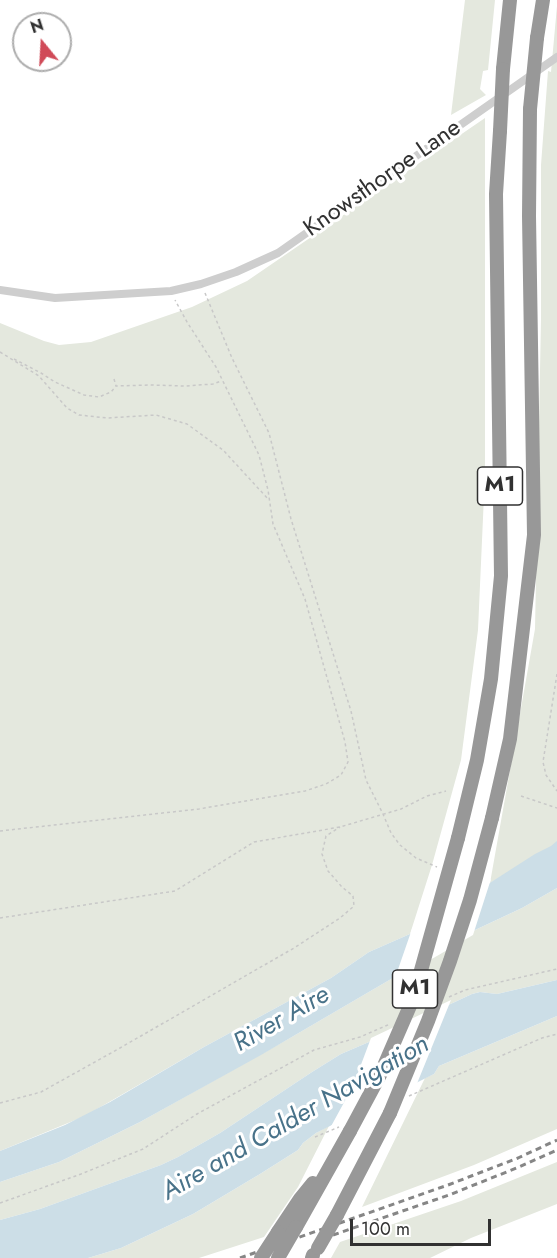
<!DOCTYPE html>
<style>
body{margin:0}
#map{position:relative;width:557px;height:1258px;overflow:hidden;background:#fff;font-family:Jost,sans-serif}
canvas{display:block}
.north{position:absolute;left:12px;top:12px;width:60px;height:60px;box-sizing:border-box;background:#fff;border:2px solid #adadad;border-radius:50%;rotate:342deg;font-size:16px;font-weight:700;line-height:24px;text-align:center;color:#313131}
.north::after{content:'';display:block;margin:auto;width:21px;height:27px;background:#d04a58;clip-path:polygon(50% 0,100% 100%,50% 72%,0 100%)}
.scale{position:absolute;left:350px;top:1219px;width:141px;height:27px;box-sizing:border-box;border:3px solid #313131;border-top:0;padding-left:8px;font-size:18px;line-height:21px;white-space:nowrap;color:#313131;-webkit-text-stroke:4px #fff;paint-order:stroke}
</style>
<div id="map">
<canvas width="557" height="1258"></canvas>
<div class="north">N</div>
<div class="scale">100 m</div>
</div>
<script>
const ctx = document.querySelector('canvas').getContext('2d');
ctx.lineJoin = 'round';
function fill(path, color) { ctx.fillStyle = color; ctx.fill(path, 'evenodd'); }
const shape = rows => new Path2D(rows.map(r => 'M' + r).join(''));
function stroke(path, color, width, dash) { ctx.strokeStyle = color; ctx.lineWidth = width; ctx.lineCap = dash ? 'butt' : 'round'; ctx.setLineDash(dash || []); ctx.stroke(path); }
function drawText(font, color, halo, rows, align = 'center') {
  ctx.font = font + ' Jost,sans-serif'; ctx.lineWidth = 6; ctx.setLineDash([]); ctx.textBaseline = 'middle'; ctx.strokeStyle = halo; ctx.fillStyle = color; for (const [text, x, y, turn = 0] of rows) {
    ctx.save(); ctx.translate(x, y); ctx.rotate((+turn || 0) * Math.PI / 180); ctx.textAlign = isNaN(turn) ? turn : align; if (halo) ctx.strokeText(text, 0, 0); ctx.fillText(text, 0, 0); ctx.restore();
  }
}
const green = shape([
 [465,0,495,0,488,70,483,71,480,89,486,95,451,115],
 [557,6,557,844,490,883,535,629,541,319,541,165,548,71,551,72],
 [485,118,485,473,478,630,461,760,432,865,410,934,369,952,331,978,204,1047,85,1116,0,1151,0,323,44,341,59,345,91,342,192,307,247,281],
 [557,888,557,980,497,994,480,992,472,994,369,1042,341,1054,312,1072,220,1133,178,1157,161,1165,40,1209,0,1220,0,1182,59,1162,140,1122,290,1038,475,930,522,908],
 [557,1016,557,1129,474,1165,362,1207,425,1078,434,1074,439,1066],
 [329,1126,298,1187,264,1237,199,1258,88,1258,121,1248,193,1214,260,1174,298,1150,303,1143,316,1133],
 [557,1162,557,1204,471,1238,430,1258,331,1258,340,1242,461,1201]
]);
const water = shape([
 [557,841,557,888,522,908,475,930,261,1055,140,1122,59,1162,0,1182,0,1151,65,1125,110,1102,204,1047,331,978,369,952,410,934,535,854,551,846],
 [557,980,557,1016,439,1066,434,1074,316,1133,303,1143,298,1150,260,1174,193,1214,121,1248,88,1258,0,1258,0,1220,40,1209,161,1165,178,1157,220,1133,312,1072,341,1054,369,1042,472,994,480,992,497,994]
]);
const pier = shape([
 [491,879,473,935,394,981,412,929],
 [451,1000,416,1086,329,1130,353,1086,371,1038]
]);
const path = shape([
 [205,293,232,358,269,433,291,519,351,711,366,780,383,814,391,833,400,845,416,858,437,867],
 [0,352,39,376,67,408,79,415,107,418,156,415,187,424,223,450,269,500],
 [14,359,41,373,55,382,84,395,99,397,111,392,116,386],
 [114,379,116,386,150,385,185,386,213,384,221,381],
 [557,674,543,762,546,775,557,791],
 [521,796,557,808],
 [0,831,199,809,305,791,326,784,341,775,348,762,345,742,305,599,273,524,268,490,259,455,216,367,187,322,175,300],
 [0,918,175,891,254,842,340,827,401,809,427,796,446,791],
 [449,997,465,990,557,969],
 [409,1096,542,1038,557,1034],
 [0,1103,41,1092,120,1048,294,948,340,918,354,906,353,896,342,887,328,871,322,854,326,836,340,827],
 [315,1137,339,1127],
 [0,1203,81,1174,143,1149,197,1114,314,1050,360,1037,390,1024]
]);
const street = shape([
 [0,290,55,298,171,291,201,284,236,272,278,253,557,57]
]);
const highway = shape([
 [537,38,543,0],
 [503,69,510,0],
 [492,818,510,739,534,535,529,216,530,109],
 [458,838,477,760,491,679,501,576,496,194,500,131],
 [337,1215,390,1113],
 [296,1227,350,1131],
 [278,1232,300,1199,313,1183],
 [312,1258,313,1255]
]);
const rail = shape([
 [333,1235,449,1195,519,1167,557,1150],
 [240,1258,448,1185,518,1158,557,1140]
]);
const highwayBridge = shape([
 [530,109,537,38],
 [500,131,503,69],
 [390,1113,428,1021,450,961,470,900,492,818],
 [350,1131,380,1075,413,999,458,838],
 [318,1248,337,1215],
 [261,1258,278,1232],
 [278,1258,296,1227]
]);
const shields = [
 [500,486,45],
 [415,989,45]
];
const shieldNames = [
 ["M1",500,486],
 ["M1",415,989]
];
const streetNames = [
 ["Knowsthorpe Lane",383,179,-35]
];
const waterNames = [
 ["River Aire",282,1020,-30],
 ["Aire and Calder Navigation",296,1119,-30]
];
fill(green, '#e4e8de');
fill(water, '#ccdee7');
fill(pier, '#fff');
stroke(path, '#c8c8c8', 1.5, [3, 3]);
stroke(street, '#cecece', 8);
stroke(highway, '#989898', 14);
stroke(rail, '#868686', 3, [6, 4.5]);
stroke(highwayBridge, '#989898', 14);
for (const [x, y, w] of shields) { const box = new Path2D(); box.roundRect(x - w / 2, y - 19, w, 38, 4.5); ctx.fillStyle = '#fff'; ctx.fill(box); stroke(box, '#313131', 1.5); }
drawText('bold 22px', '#313131', null, shieldNames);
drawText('24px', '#313131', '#fff', streetNames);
drawText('italic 26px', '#487289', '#fff', waterNames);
</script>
